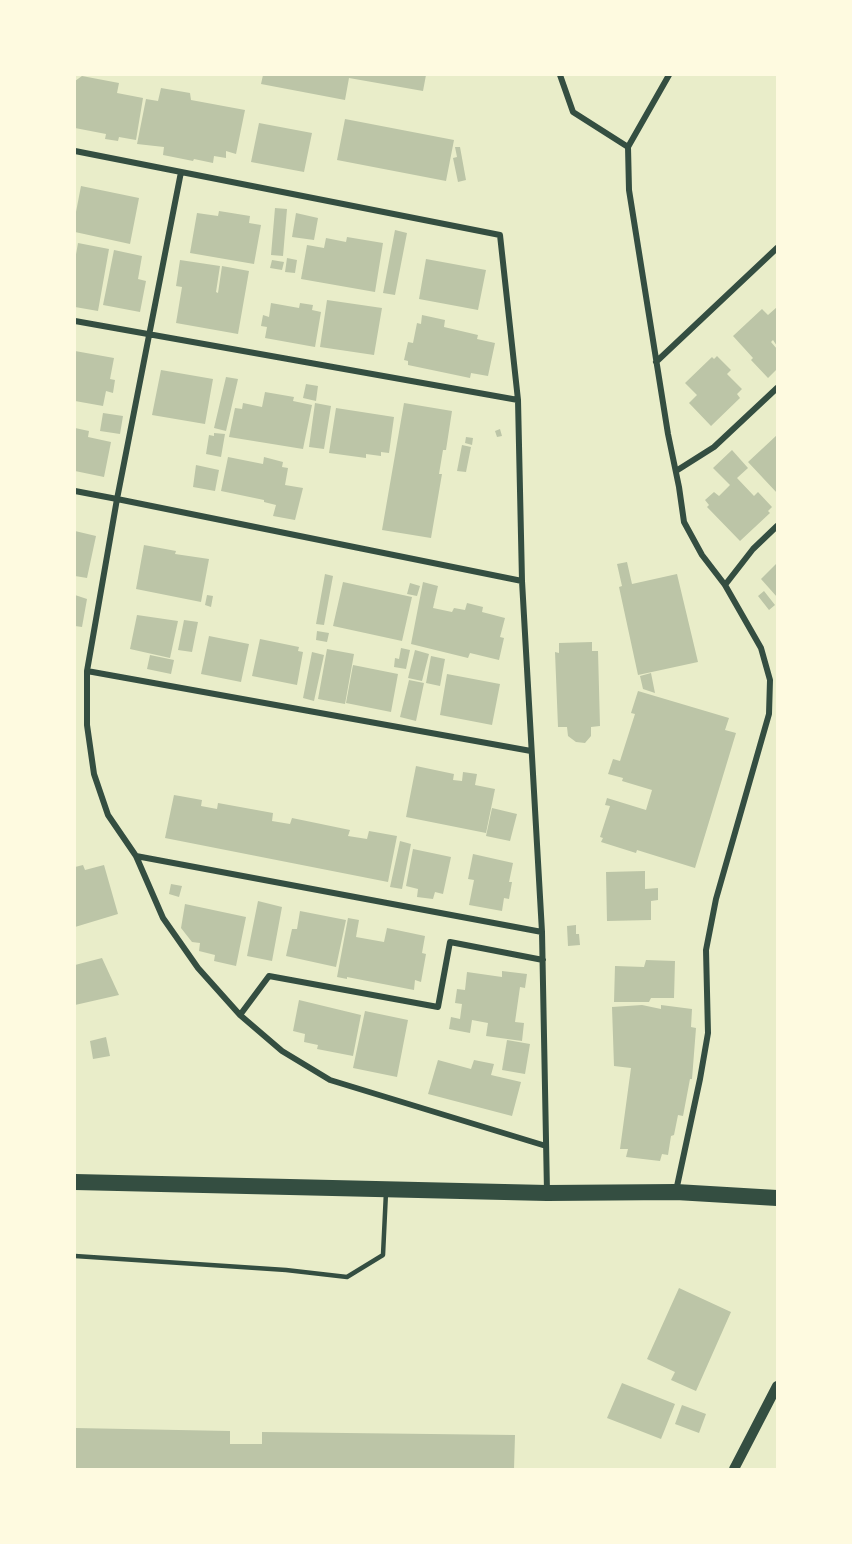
<!DOCTYPE html>
<style>
body{margin:0}
#map{position:relative;width:852px;height:1544px;overflow:hidden;background:#e9edc9;font-family:"Titillium Web",sans-serif}
canvas{display:block}
.frame{position:absolute;inset:0;border:76px solid #fefae0;pointer-events:none}
</style>
<div id="map">
<canvas width="852" height="1544"></canvas>
<div class="frame"></div>
</div>
<script>
const ctx = document.querySelector('canvas').getContext('2d');
ctx.lineJoin = 'round';
function fill(path, color) { ctx.fillStyle = color; ctx.fill(path, 'evenodd'); }
const shape = rows => new Path2D(rows.map(r => 'M' + r).join(''));
function stroke(path, color, width, dash) { ctx.strokeStyle = color; ctx.lineWidth = width; ctx.lineCap = dash ? 'butt' : 'round'; ctx.setLineDash(dash || []); ctx.stroke(path); }
const building = shape([
 [263,75,426,75,423,91,349,78,345,100,261,84],
 [82,76,119,83,117,93,143,98,136,140,119,137,118,141,105,139,106,134,75,128,75,81],
 [161,88,190,93,191,100,245,110,236,154,226,151,226,158,214,156,213,163,194,159,193,161,163,155,164,147,137,144,146,99,158,101],
 [345,119,454,140,446,181,337,160],
 [259,123,312,133,304,172,251,162],
 [455,147,460,147,466,180,458,182,453,158,457,157],
 [81,186,139,198,130,244,75,232,75,217],
 [275,208,287,209,283,256,271,255],
 [219,211,250,216,249,223,261,225,254,264,190,253,197,213,218,216],
 [296,213,318,218,314,240,292,237],
 [395,230,407,233,395,295,383,293],
 [347,237,383,243,375,292,301,279,307,245,324,248,326,238,346,242],
 [78,243,109,249,98,311,75,307,75,260],
 [114,250,142,256,138,279,146,281,140,312,103,305],
 [287,258,297,260,295,273,285,272],
 [426,259,486,270,478,310,419,299],
 [180,260,220,266,216,292,218,293,222,266,249,271,238,334,176,323,182,287,176,286],
 [272,260,284,262,282,270,270,268],
 [327,300,382,308,374,355,320,347],
 [271,303,299,308,300,303,313,305,312,310,321,312,315,347,265,338,267,327,261,326,263,315,269,317],
 [777,307,777,346,773,340,771,342,777,349,777,369,768,378,751,360,753,358,733,336,762,309,768,315],
 [422,315,445,320,444,327,478,335,477,339,495,343,488,376,471,373,470,378,408,365,408,361,404,360,408,342,413,343,417,323,421,324],
 [75,351,114,358,110,379,115,380,113,393,106,391,103,406,75,401],
 [717,356,731,370,727,374,742,389,737,394,740,398,711,426,689,403,697,395,685,383,712,357,714,359],
 [161,370,213,379,205,424,152,415],
 [226,377,238,379,226,431,214,428],
 [306,384,318,386,316,401,303,398],
 [265,392,294,397,293,401,312,405,303,449,229,437,235,408,242,409,243,403,262,407],
 [315,403,331,406,324,449,309,447],
 [404,403,452,411,446,450,443,450,439,474,442,474,431,538,382,530],
 [336,408,394,417,389,453,381,452,381,456,366,454,366,458,329,453],
 [103,413,123,416,120,434,100,431],
 [75,428,89,431,88,437,111,442,104,477,75,471],
 [500,429,502,436,497,437,495,431],
 [214,433,225,434,221,457,206,454,209,435,214,436],
 [777,435,777,493,748,462],
 [466,437,473,438,472,445,465,443],
 [462,445,471,447,466,472,457,471],
 [732,450,748,468,737,478,754,496,758,492,772,507,768,511,770,513,740,541,707,507,709,505,705,500,714,492,719,496,730,485,713,468],
 [228,457,263,464,264,457,283,462,282,467,288,468,285,485,303,488,295,520,273,516,276,505,264,502,264,500,221,491],
 [196,465,219,470,215,491,193,487],
 [75,531,96,536,87,578,75,576],
 [144,545,176,551,175,554,209,559,201,602,136,589],
 [627,562,632,584,677,574,698,662,638,675,619,587,622,586,617,564],
 [777,563,777,597,761,579],
 [325,574,333,576,324,625,316,624],
 [343,582,412,597,402,641,333,626],
 [423,582,438,586,433,608,452,612,454,608,465,610,467,603,483,607,482,612,505,618,500,637,504,638,499,660,470,653,468,658,411,644],
 [410,583,420,586,417,596,407,594],
 [764,591,775,605,769,610,758,596],
 [75,595,87,599,82,627,75,626],
 [207,595,213,596,211,607,205,605],
 [137,615,178,621,170,658,130,649],
 [184,620,198,622,192,652,178,650],
 [317,631,329,633,327,642,316,640],
 [209,636,249,644,241,682,201,674],
 [260,639,299,647,298,651,303,652,297,685,252,676],
 [592,642,592,651,598,651,600,726,591,727,591,736,585,743,576,742,568,736,567,727,558,727,555,652,559,653,559,643],
 [401,648,410,650,406,669,394,667,395,658,399,659],
 [327,649,354,654,345,704,318,699],
 [415,650,429,654,422,681,408,678],
 [312,652,324,655,314,701,303,698],
 [150,655,174,660,171,674,147,669],
 [431,656,445,659,440,686,426,683],
 [353,665,398,674,391,712,346,703],
 [651,673,655,693,643,689,640,676],
 [447,674,500,684,492,725,440,715],
 [409,680,424,683,416,721,400,717],
 [638,691,729,718,725,730,736,733,695,868,637,850,636,853,601,842,603,838,600,837,610,806,605,805,607,798,646,810,652,790,622,781,623,778,608,774,613,759,620,761,635,714,631,713],
 [416,766,454,774,453,780,462,781,463,772,477,774,475,785,495,789,486,833,406,817],
 [174,795,202,800,201,806,217,809,218,803,273,813,272,821,290,824,292,818,350,830,348,836,367,839,369,831,397,836,388,882,165,838],
 [492,808,517,814,510,841,486,836],
 [400,841,411,844,402,889,390,887],
 [413,849,451,857,443,894,435,892,433,899,417,897,418,889,406,886],
 [473,854,513,863,509,882,512,882,509,899,504,898,502,911,469,905,474,880,468,879],
 [83,865,85,870,104,865,118,914,75,927,75,867],
 [645,871,645,889,658,888,658,900,651,901,651,920,607,921,606,872],
 [171,884,182,886,179,897,169,894],
 [258,901,282,907,272,961,247,956],
 [185,904,246,917,236,966,214,961,215,955,199,951,200,943,192,942,181,928],
 [300,911,346,920,336,967,286,956,292,929,297,929],
 [348,918,359,920,356,937,384,942,387,928,425,936,422,953,426,954,421,982,415,980,414,990,347,977,347,979,337,977],
 [576,925,576,934,579,934,580,945,568,946,567,926],
 [102,958,119,995,75,1005,75,965],
 [646,960,675,961,674,998,651,998,649,1002,614,1002,615,966,644,967],
 [502,971,527,974,525,988,520,987,515,1022,524,1023,522,1041,486,1036,488,1023,472,1020,470,1033,449,1029,451,1017,460,1019,462,1004,455,1003,457,989,465,990,467,972,502,977],
 [299,1000,361,1015,353,1056,317,1049,318,1045,304,1042,305,1034,293,1031],
 [642,1005,661,1009,661,1005,692,1009,691,1027,696,1028,692,1079,690,1079,683,1116,678,1115,674,1135,671,1136,668,1155,662,1154,660,1161,626,1157,628,1149,620,1149,631,1068,614,1066,612,1007],
 [365,1011,408,1020,397,1077,353,1068],
 [106,1037,110,1056,93,1059,90,1041],
 [507,1040,530,1044,525,1074,502,1070],
 [438,1060,471,1069,474,1060,494,1064,491,1075,521,1082,512,1116,428,1094],
 [679,1288,731,1312,696,1391,671,1380,675,1372,647,1359],
 [622,1383,675,1404,661,1439,607,1418],
 [682,1405,706,1414,699,1433,675,1424],
 [75,1428,230,1431,230,1444,262,1444,262,1432,515,1435,514,1469,75,1469]
]);
const service = shape([
 [75,1256,286,1270,347,1277,383,1255,386,1192]
]);
const minor = shape([
 [560,75,573,112,628,147],
 [669,75,628,147,629,190,668,434,679,487,684,522,702,555,725,585,761,648,770,680,769,714,716,899,706,950,708,1033,700,1079,676,1191],
 [75,151,500,235,518,400,522,581,542,932,547,1192],
 [181,172,117,499,522,581],
 [75,321,518,400],
 [656,362,777,248],
 [676,471,714,447,777,388],
 [75,491,117,499,87,671,87,725,94,774,108,815,136,856,163,918,198,968,240,1015,282,1051,330,1080,546,1146],
 [725,585,753,549,777,526],
 [87,671,531,751],
 [136,856,542,932],
 [240,1015,269,976,438,1007,450,942,543,960]
]);
const tertiary = shape([
 [734,1469,777,1386]
]);
const trunk = shape([
 [75,1182,547,1193,676,1192,777,1198]
]);
fill(building, '#bcc5a7');
stroke(service, '#344e41', 4.5);
stroke(minor, '#344e41', 6);
stroke(tertiary, '#344e41', 10);
stroke(trunk, '#344e41', 16);
</script>
